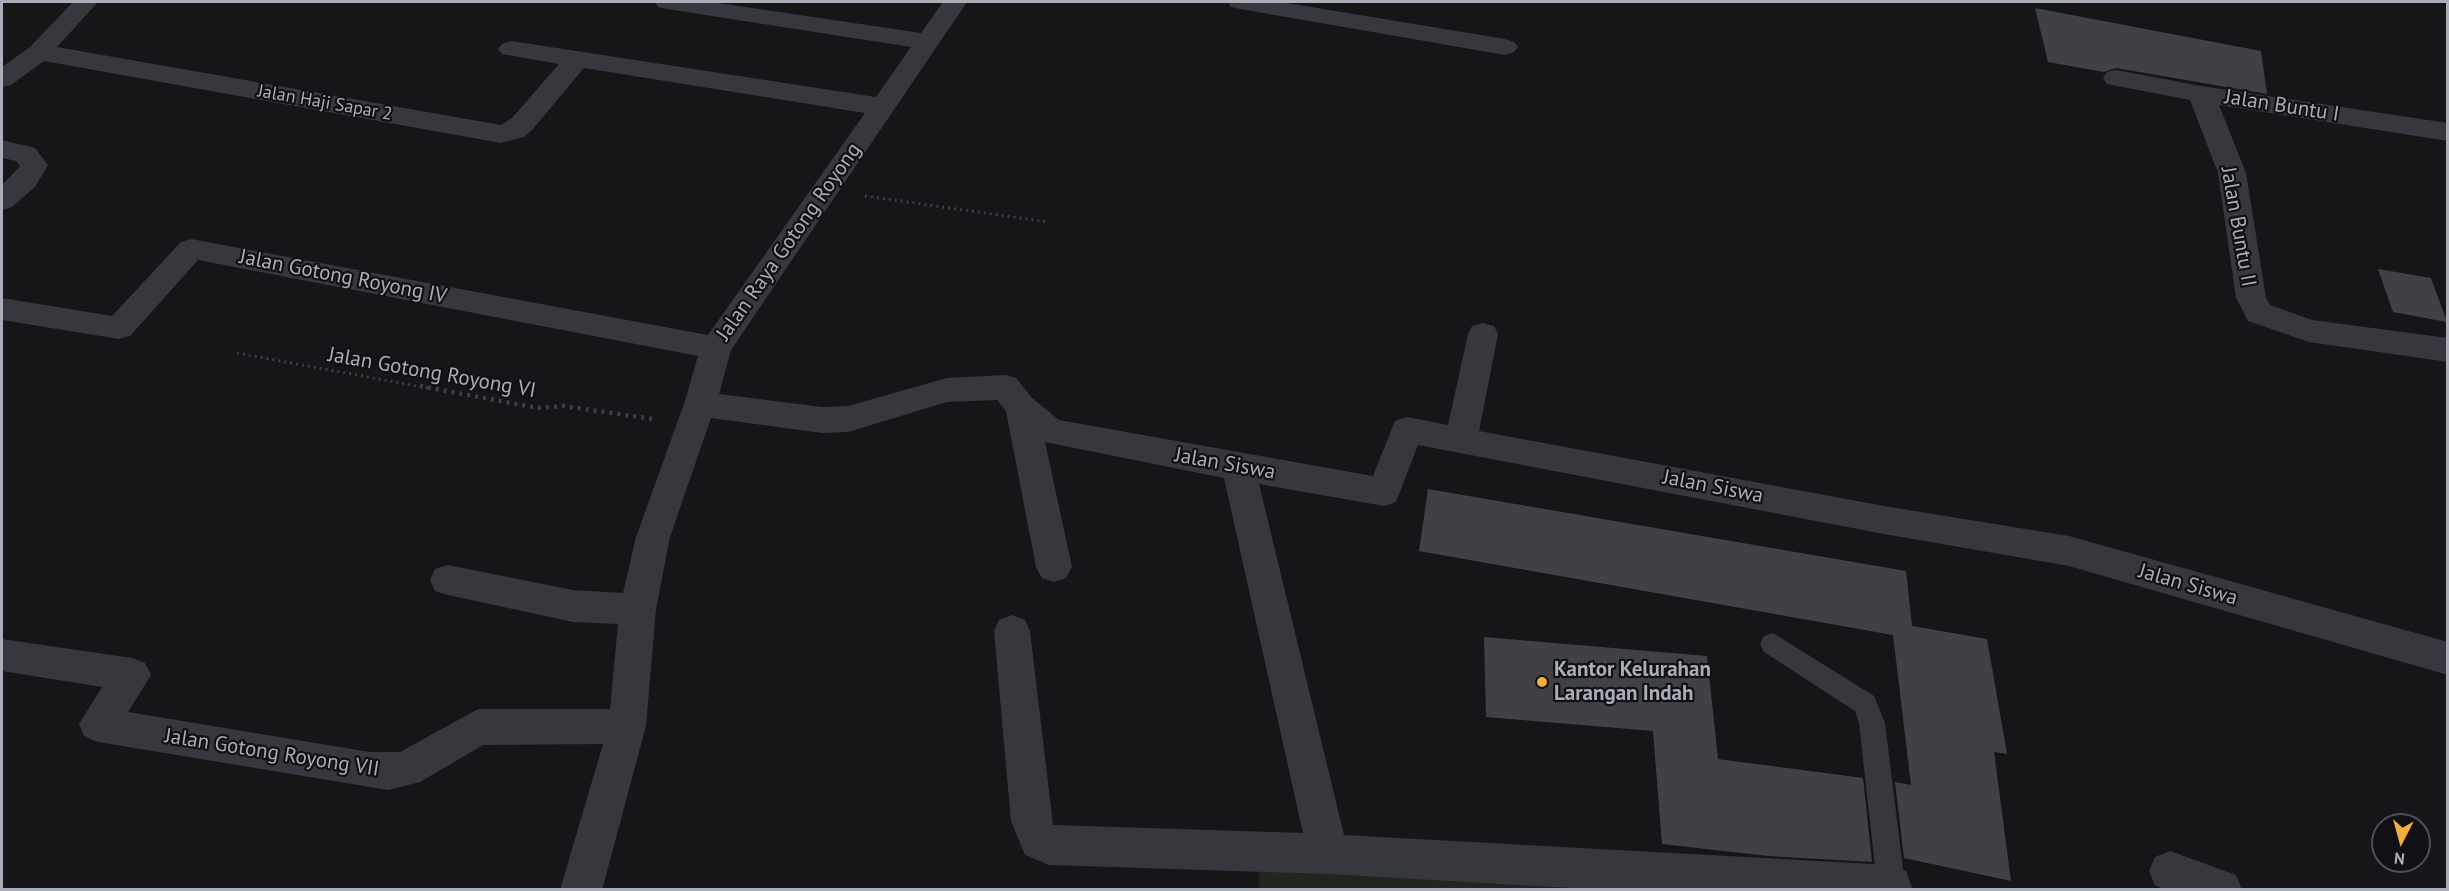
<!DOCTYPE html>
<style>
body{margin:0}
#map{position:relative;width:2449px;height:891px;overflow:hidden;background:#161618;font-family:"PT Sans",sans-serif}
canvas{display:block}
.frame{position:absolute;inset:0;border:3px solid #a8adb8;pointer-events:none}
.north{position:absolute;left:2371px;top:813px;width:60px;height:60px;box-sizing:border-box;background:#111113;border:2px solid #4d4f55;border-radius:50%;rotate:186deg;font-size:16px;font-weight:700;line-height:24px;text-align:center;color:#a8adb8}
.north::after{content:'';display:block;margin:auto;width:21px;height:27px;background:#f2b134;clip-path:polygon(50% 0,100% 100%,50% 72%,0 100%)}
</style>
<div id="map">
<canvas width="2449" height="891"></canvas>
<div class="frame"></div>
<div class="north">N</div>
</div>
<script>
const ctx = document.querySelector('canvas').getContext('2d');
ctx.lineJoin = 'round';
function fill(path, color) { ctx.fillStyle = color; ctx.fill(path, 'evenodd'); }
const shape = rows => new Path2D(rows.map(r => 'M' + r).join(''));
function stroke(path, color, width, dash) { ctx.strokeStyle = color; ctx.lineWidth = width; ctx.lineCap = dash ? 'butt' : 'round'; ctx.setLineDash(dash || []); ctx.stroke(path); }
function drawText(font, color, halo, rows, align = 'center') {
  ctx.font = font + ' "PT Sans",sans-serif'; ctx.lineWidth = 4.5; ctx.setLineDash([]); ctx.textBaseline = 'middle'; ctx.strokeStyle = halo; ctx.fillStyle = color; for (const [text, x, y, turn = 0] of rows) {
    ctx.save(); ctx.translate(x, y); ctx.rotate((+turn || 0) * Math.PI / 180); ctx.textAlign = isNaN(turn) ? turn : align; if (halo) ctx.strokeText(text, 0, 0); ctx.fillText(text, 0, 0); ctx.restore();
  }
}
const green = shape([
 [1259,863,1784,890,1259,890]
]);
const building = shape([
 [2035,8,2261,51,2267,94,2116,68,2104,72,2048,62],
 [2378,269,2431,278,2447,322,2393,312],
 [1428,489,1906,571,1912,626,1987,639,2007,754,1994,752,2011,881,1904,858,1895,782,1911,785,1893,635,1419,551],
 [1484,637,1707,656,1718,759,1863,778,1872,862,1768,856,1662,844,1653,731,1486,717]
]);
const pathFar1 = shape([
 [865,196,1048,222],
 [237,353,428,388]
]);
const path = shape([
 [420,386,538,408,563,406,653,419]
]);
const service = shape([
 [1773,633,1874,696,1885,723,1905,885,1903,890,1879,890,1877,885,1859,723,1855,711,1764,652,1760,644,1764,636,1773,633]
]);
const minor = shape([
 [73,2,98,2,57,47,501,125,512,118,559,64,502,54,498,49,502,44,511,41,876,97,911,47,667,9,658,7,655,2,712,2,921,33,943,2,967,2,731,350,719,394,822,407,848,406,947,378,1005,375,1016,378,1032,398,1059,420,1373,476,1395,421,1407,417,1448,425,1468,334,1472,326,1483,323,1494,326,1498,334,1479,431,1884,506,2069,536,2448,642,2448,675,2069,566,1884,534,1418,445,1396,502,1384,506,1259,484,1344,835,1891,865,1906,871,1913,890,1607,890,1328,874,1049,865,1025,855,1011,821,994,631,999,620,1012,615,1025,620,1030,631,1053,825,1303,833,1224,478,1045,442,1072,567,1066,578,1054,582,1042,578,1036,567,1006,411,997,400,947,402,848,432,822,433,711,418,670,537,656,609,646,726,602,890,560,890,603,744,483,745,420,782,388,790,98,742,84,736,79,724,102,687,2,671,2,639,132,658,145,663,151,675,128,712,370,752,400,752,478,709,610,709,618,624,573,622,448,595,435,591,430,580,435,569,448,565,573,590,623,593,636,537,684,404,698,356,198,260,130,336,119,339,2,320,2,298,112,316,181,242,191,239,708,335,865,113,584,68,532,130,524,137,501,143,44,61,11,85,2,87,2,67,30,47,73,2],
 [1228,2,1281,2,1505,39,1514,42,1518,47,1514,52,1505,55,1240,9,1231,7,1228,2],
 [2116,70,2201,86,2448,123,2448,141,2219,105,2246,173,2266,298,2270,305,2312,320,2448,338,2448,362,2309,342,2248,321,2236,298,2218,173,2190,100,2107,84,2103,78,2107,72,2116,70],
 [2,140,35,148,48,165,35,187,12,207,2,210,2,185,20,166,16,161,2,158,2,140],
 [2170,851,2236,875,2242,890,2166,890,2155,885,2149,871,2155,857,2170,851]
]);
const markers = [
 [1542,682,6,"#f2b134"]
];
const farStreetnames = [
 ["Jalan Haji Sapar 2",325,103,10]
];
const streetNames = [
 ["Jalan Buntu I",2282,106,9],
 ["Jalan Buntu II",2238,227,80],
 ["Jalan Raya Gotong Royong",789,242,-55],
 ["Jalan Gotong Royong IV",343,277,11],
 ["Jalan Gotong Royong VI",432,373,10],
 ["Jalan Siswa",1225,464,10],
 ["Jalan Siswa",1713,487,11],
 ["Jalan Siswa",2188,585,16],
 ["Jalan Gotong Royong VII",272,753,9]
];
const poiNames = [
 ["Kantor Kelurahan",1554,670],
 ["Larangan Indah",1554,694]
];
fill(green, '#1e261f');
fill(building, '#404145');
stroke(pathFar1, '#3d3f44', 3, [2, 4]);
stroke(path, '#3d3f44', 4.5, [3, 5]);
fill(service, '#37383d');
fill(minor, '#37383d');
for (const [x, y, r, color] of markers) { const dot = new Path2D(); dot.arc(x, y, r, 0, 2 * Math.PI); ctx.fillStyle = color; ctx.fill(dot); stroke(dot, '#111113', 2); }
drawText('18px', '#a8adb8', '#111113', farStreetnames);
drawText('21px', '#a8adb8', '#111113', streetNames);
drawText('bold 21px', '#a8adb8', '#111113', poiNames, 'left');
</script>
